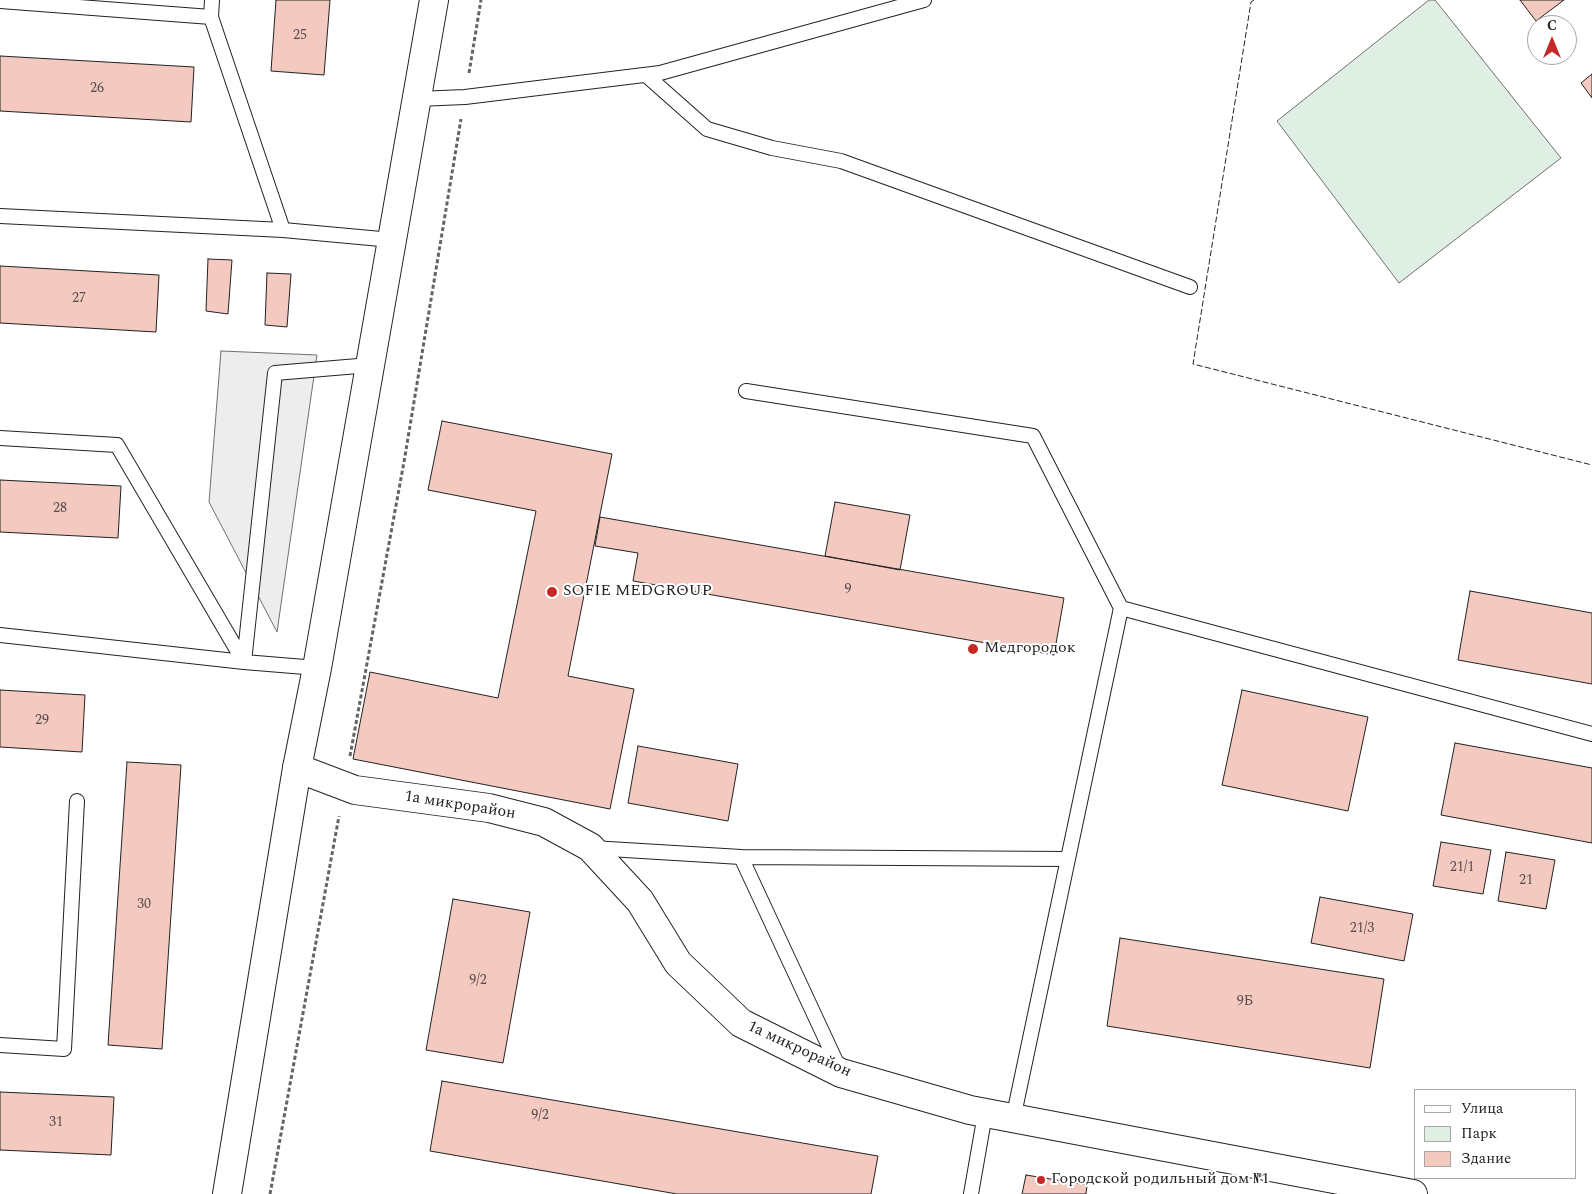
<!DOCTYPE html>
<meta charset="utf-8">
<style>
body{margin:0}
#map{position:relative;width:1592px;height:1194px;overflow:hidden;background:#fff;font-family:Spectral,serif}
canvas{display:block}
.legend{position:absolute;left:1414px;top:1089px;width:162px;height:90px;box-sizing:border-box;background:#fff;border:1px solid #a7a7a7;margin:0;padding:6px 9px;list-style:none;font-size:15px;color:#222}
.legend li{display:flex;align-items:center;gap:10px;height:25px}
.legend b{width:25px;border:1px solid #a7a7a7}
.north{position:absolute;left:1527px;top:15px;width:50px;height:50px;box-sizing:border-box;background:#fff;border:1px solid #a7a7a7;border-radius:50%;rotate:0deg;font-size:14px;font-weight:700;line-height:20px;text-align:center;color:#222}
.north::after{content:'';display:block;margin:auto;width:18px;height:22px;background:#c62828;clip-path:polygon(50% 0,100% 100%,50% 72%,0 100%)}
</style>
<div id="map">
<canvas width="1592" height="1194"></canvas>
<ul class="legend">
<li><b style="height:6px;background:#fff"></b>Улица</li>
<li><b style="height:14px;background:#e0efe3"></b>Парк</li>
<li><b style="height:14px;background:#f3c9c0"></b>Здание</li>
</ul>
<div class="north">С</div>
</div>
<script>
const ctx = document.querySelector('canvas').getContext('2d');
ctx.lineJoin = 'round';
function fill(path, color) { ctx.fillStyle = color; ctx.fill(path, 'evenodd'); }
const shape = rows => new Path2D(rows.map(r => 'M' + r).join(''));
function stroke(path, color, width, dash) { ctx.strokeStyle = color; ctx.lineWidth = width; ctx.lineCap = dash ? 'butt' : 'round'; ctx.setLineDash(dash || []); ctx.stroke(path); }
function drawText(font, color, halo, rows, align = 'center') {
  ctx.font = font + ' Spectral,serif'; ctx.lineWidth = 4; ctx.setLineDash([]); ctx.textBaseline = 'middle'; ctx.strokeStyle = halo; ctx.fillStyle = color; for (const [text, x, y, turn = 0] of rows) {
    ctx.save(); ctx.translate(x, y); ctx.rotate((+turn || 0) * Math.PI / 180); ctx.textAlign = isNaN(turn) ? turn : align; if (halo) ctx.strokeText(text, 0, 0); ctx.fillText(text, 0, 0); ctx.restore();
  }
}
const green = shape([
 [1429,0,1435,0,1561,158,1399,283,1277,121,1429,0]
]);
const parking = shape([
 [221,351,317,355,277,632,209,502,221,351]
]);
const building = shape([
 [276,0,330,0,324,75,271,71,276,0],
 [1520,0,1564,0,1536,21,1520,0],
 [0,56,194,67,191,122,0,111,0,56],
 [1592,74,1592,98,1581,83,1592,74],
 [208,259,232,260,228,314,206,311,208,259],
 [0,266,159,275,156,332,0,323,0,266],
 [267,273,291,274,287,327,265,325,267,273],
 [442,421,612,454,568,676,634,689,610,809,353,759,370,672,498,698,536,511,428,490,442,421],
 [0,480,121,486,118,538,0,532,0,480],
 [835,502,910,515,900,570,825,556,835,502],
 [600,517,1064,598,1054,655,633,581,638,553,595,546,600,517],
 [1470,591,1592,613,1592,684,1458,660,1470,591],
 [0,690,85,695,82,752,0,747,0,690],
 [1242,690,1368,717,1348,811,1222,785,1242,690],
 [1455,743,1592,768,1592,843,1441,815,1455,743],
 [638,746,738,764,728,821,628,803,638,746],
 [127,762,181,765,162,1049,108,1045,127,762],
 [1441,842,1491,850,1483,894,1433,886,1441,842],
 [1506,852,1555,860,1546,909,1498,901,1506,852],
 [1320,897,1413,914,1404,961,1311,943,1320,897],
 [453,899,530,912,503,1063,426,1050,453,899],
 [1120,938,1384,979,1370,1068,1107,1026,1120,938],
 [442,1081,878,1156,871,1194,677,1194,430,1151,442,1081],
 [0,1092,114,1097,111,1155,0,1150,0,1092],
 [1026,1175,1087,1185,1086,1194,1022,1194,1026,1175]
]);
const path = shape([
 [469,73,481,0],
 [350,756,404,462,461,119],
 [270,1194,339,816]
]);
const lane = shape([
 [0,1,211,17,283,230],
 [211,17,212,0],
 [646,75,707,129,772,148,841,161,1190,287],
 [417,99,465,97,660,73,924,0],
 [0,216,283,230,392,240],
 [746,391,1033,436,1121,608,1013,1119],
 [0,438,117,445,244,662],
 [1121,608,1592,734],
 [0,635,244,662,317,668],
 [244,662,275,373,370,365],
 [592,848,741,857,840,1070],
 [741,857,1068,859],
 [0,1045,64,1049,77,801],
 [971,1194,985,1114]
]);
const street = shape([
 [297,768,355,790,489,808,544,822,590,847,640,901,678,963,741,1023,841,1073,970,1110,1413,1194]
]);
const secondary = shape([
 [227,1194,297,768,317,668,434,0]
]);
const fence = shape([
 [1254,0,1251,2,1193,364,1592,465]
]);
const markers = [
 [552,592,6,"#c62828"],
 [973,649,6,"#c62828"],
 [1041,1180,5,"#c62828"]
];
const numberNames = [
 ["25",300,36],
 ["26",97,89],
 ["27",79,299],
 ["28",60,509],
 ["9",848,590],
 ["29",42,721],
 ["21/1",1462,868],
 ["21",1526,881],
 ["30",144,905],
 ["21/3",1362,929],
 ["9/2",478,981],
 ["9Б",1245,1002],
 ["9/2",540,1116],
 ["31",56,1123]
];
const poiNames = [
 ["SOFIE MEDGROUP",563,592],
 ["Медгородок",984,649],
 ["Городской родильный дом №1",1051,1180]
];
const streetNames = [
 ["1а микрорайон",460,806,9],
 ["1а микрорайон",799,1050,25]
];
fill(green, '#e0efe3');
stroke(green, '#6f6f6f', 1);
fill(parking, '#ededed');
stroke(parking, '#6f6f6f', 1);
fill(building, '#f3c9c0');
stroke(building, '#222', 1);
stroke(lane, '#222', 16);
stroke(street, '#222', 30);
stroke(secondary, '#222', 30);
stroke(path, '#646464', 3, [4, 2.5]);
stroke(lane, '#fff', 14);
stroke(street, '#fff', 28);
stroke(secondary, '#fff', 28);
stroke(fence, '#222', 1, [6, 2.5]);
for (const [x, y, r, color] of markers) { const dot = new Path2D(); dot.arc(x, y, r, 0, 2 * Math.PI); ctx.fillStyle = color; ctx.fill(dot); stroke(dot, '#fff', 2); }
drawText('14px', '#564c4a', null, numberNames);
drawText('16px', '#222', '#fff', poiNames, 'left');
drawText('16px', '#222', '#fff', streetNames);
</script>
